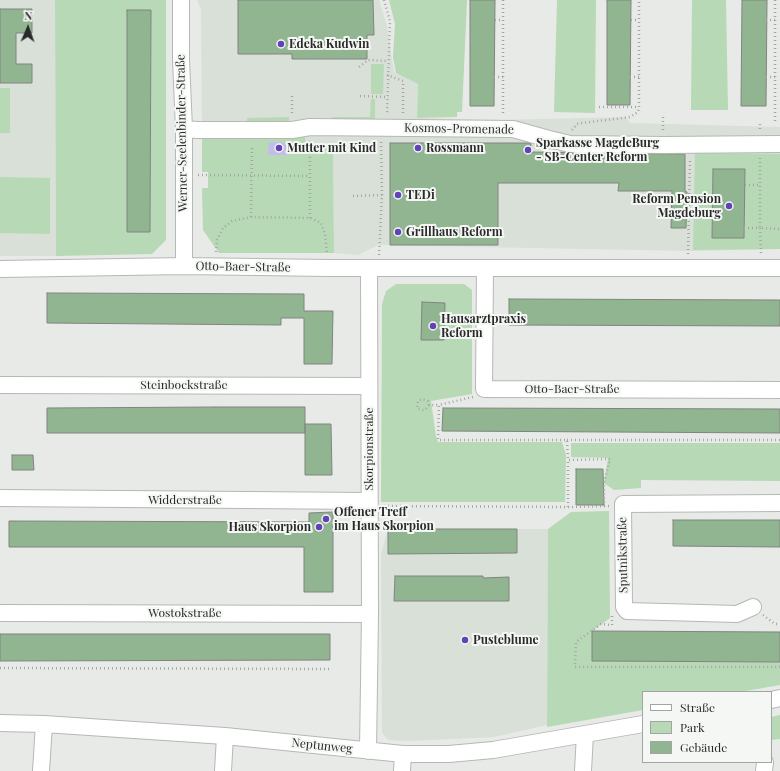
<!DOCTYPE html>
<meta charset="utf-8">
<style>
body{margin:0}
#map{position:relative;width:780px;height:771px;overflow:hidden;background:#e7eae7;font-family:"Playfair Display",serif}
canvas{display:block}
.legend{position:absolute;left:642px;top:691px;width:130px;height:72px;box-sizing:border-box;background:#f4f7f4;border:1px solid #a3a5a3;margin:0;padding:5px 7px;list-style:none;font-size:12px;color:#292a29}
.legend li{display:flex;align-items:center;gap:8px;height:20px}
.legend b{width:20px;border:1px solid #a3a5a3}
.north{position:absolute;left:8px;top:8px;width:40px;height:40px;-webkit-text-stroke:3px #f4f7f4;paint-order:stroke;rotate:2deg;font-size:11px;font-weight:700;line-height:16px;text-align:center;color:#292a29}
.north::after{content:'';display:block;margin:auto;width:14px;height:18px;background:#292a29;clip-path:polygon(50% 0,100% 100%,50% 72%,0 100%)}
</style>
<div id="map">
<canvas width="780" height="771"></canvas>
<ul class="legend">
<li><b style="height:5px;background:#fff"></b>Straße</li>
<li><b style="height:11px;background:#b7d9b6"></b>Park</li>
<li><b style="height:11px;background:#92b591"></b>Gebäude</li>
</ul>
<div class="north">N</div>
</div>
<script>
const ctx = document.querySelector('canvas').getContext('2d');
ctx.lineJoin = 'round';
function fill(path, color) { ctx.fillStyle = color; ctx.fill(path, 'evenodd'); }
const shape = rows => new Path2D(rows.map(r => 'M' + r).join(''));
function stroke(path, color, width, dash) { ctx.strokeStyle = color; ctx.lineWidth = width; ctx.lineCap = dash ? 'butt' : 'round'; ctx.setLineDash(dash || []); ctx.stroke(path); }
function drawText(font, color, halo, rows, align = 'center') {
  ctx.font = font + ' "Playfair Display",serif'; ctx.lineWidth = 4; ctx.setLineDash([]); ctx.textBaseline = 'middle'; ctx.strokeStyle = halo; ctx.fillStyle = color; for (const [text, x, y, turn = 0] of rows) {
    ctx.save(); ctx.translate(x, y); ctx.rotate((+turn || 0) * Math.PI / 180); ctx.textAlign = isNaN(turn) ? turn : align; if (halo) ctx.strokeText(text, 0, 0); ctx.fillText(text, 0, 0); ctx.restore();
  }
}
const built = shape([
 [0,0,55,0,56,256,0,256],
 [197,0,379,0,387,26,394,72,418,84,417,118,501,120,626,117,630,123,780,127,780,249,690,251,378,245,358,255,334,253,333,144,306,145,305,137,202,136,201,10],
 [388,529,548,529,547,725,494,737,410,741,388,740,382,733,381,554]
]);
const green = shape([
 [55,0,166,0,166,240,152,254,56,256],
 [151,10,150,232,127,232],
 [389,0,467,0,462,112,457,112,457,117,417,118,418,84,396,73,393,57,395,24],
 [557,0,596,0,595,113,554,112],
 [692,0,726,0,728,110,691,110],
 [371,64,384,64,383,94,371,94],
 [0,88,10,88,10,133,0,133],
 [371,99,375,99,375,123,331,122,332,117,370,117],
 [289,117,289,122,247,123,247,118],
 [202,136,305,137,306,145,333,144,334,253,219,253,203,230,202,188,208,188,208,172,202,172],
 [695,153,780,154,780,249,693,250],
 [713,169,745,169,744,238,712,238],
 [0,177,50,178,50,234,0,233],
 [396,284,464,284,472,290,472,394,431,401,436,436,438,442,562,442,566,455,565,502,381,502,382,304,386,291],
 [571,443,780,443,780,481,641,480,641,488,614,490,604,483,608,458,571,457],
 [609,511,610,618,592,631,592,661,780,662,780,685,740,692,643,692,643,710,547,727,548,529,571,512],
 [780,715,780,739,771,740,771,717]
]);
const water = shape([
 [269,142,289,143,289,155,268,155]
]);
const building = shape([
 [238,0,373,0,374,35,367,35,367,59,292,59,292,54,238,54,238,0],
 [470,0,495,0,494,106,470,106,470,0],
 [607,0,631,0,630,105,607,105,607,0],
 [742,0,767,0,766,106,741,106,742,0],
 [0,9,32,9,32,33,16,33,16,64,32,64,32,83,0,83,0,9],
 [127,10,151,10,150,232,127,232,127,10],
 [390,143,530,143,531,144,530,152,685,154,685,191,687,192,686,228,671,228,672,191,618,191,619,183,498,183,498,245,390,245,390,143],
 [713,169,745,169,744,238,712,238,713,169],
 [47,293,304,294,304,311,333,311,332,364,304,364,304,318,281,318,281,325,47,323,47,293],
 [509,299,780,300,780,326,509,325,509,299],
 [422,302,445,303,444,340,421,340,422,302],
 [216,407,305,407,305,433,47,433,47,408,216,407],
 [443,408,780,409,780,433,442,431,443,408],
 [305,424,331,424,332,475,305,475,305,424],
 [12,455,33,455,34,470,12,470,12,455],
 [576,469,603,469,604,505,576,505,576,469],
 [333,512,333,592,304,592,304,547,9,547,9,521,309,522,309,513,333,512],
 [673,520,780,520,780,547,673,546,673,520],
 [388,529,517,529,517,553,388,554,388,529],
 [395,576,483,576,483,578,509,577,509,601,394,601,395,576],
 [592,631,780,632,780,662,592,661,592,631],
 [0,634,330,634,330,660,0,661,0,634]
]);
const path = shape([
 [384,0,390,21,387,115],
 [503,0,503,115],
 [495,20,503,20],
 [631,20,639,20],
 [766,20,775,20],
 [359,67,368,60,388,61],
 [387,75,403,81,403,114],
 [494,77,503,77],
 [630,77,639,77],
 [766,77,775,77],
 [292,96,292,116],
 [360,96,387,97],
 [599,107,639,107,639,0],
 [775,121,775,0],
 [760,129,760,121],
 [572,130,577,124,582,123,630,117,638,112,639,107],
 [663,130,663,115],
 [310,141,310,218],
 [760,158,760,228,780,229],
 [198,175,310,176],
 [745,185,760,185],
 [353,196,382,195],
 [251,217,252,145],
 [744,228,760,228,761,254],
 [216,252,217,240,223,228,232,221,251,217,310,218,321,223,325,234,327,254],
 [688,254,690,159],
 [379,255,382,195,381,142],
 [473,397,439,405,438,440,567,440,568,460],
 [429,405,425,410,422,410,417,408,418,401,422,399,428,401,429,405,439,405],
 [567,440,780,440],
 [384,506,568,507,609,506],
 [568,507,568,460,610,459,604,483,604,507],
 [763,615,775,624,780,624],
 [612,616,612,625,601,624,576,642,575,667,780,667],
 [0,668,332,669]
]);
const street = shape([
 [181,0,181,60,184,129,184,266],
 [184,129,198,130,292,130,310,127,513,129,549,139,570,144,663,145,780,144],
 [485,268,484,389,780,390],
 [0,269,184,266,329,268,780,268],
 [0,385,369,386],
 [0,498,369,501],
 [753,607,737,614,627,611,624,607,623,504,780,503],
 [0,613,370,614],
 [771,700,780,698],
 [0,723,44,724,225,736,403,754,449,754,493,750,643,724],
 [368,751,370,614,369,268],
 [41,771,44,724],
 [223,771,225,736],
 [402,771,403,754],
 [583,771,585,734],
 [764,771,765,762]
]);
const markers = [
 [281,44,4,"#6241b9"],
 [279,148,4,"#6241b9"],
 [418,148,4,"#6241b9"],
 [528,150,4,"#6241b9"],
 [398,195,4,"#6241b9"],
 [729,206,4,"#6241b9"],
 [398,232,4,"#6241b9"],
 [433,326,4,"#6241b9"],
 [326,519,4,"#6241b9"],
 [319,527,4,"#6241b9"],
 [465,640,4,"#6241b9"]
];
const poiNames = [
 ["Edeka Kudwin",289,44],
 ["Sparkasse MagdeBurg",536,143],
 ["- SB-Center Reform",536,157],
 ["Mutter mit Kind",287,148],
 ["Rossmann",426,148],
 ["TEDi",406,195],
 ["Reform Pension",721,199,"right"],
 ["Magdeburg",721,213,"right"],
 ["Grillhaus Reform",406,232],
 ["Hausarztpraxis",441,319],
 ["Reform",441,333],
 ["Offener Treff",334,512],
 ["im Haus Skorpion",334,526],
 ["Haus Skorpion",311,527,"right"],
 ["Pusteblume",473,640]
];
const streetNames = [
 ["Kosmos-Promenade",459,129,1],
 ["Werner-Seelenbinder-Straße",182,133,-91],
 ["Otto-Baer-Straße",243,267,1],
 ["Steinbockstraße",184,385],
 ["Otto-Baer-Straße",572,389],
 ["Skorpionstraße",369,449,-90],
 ["Widderstraße",185,500],
 ["Sputnikstraße",623,555,-91],
 ["Wostokstraße",185,613],
 ["Neptunweg",322,746,6]
];
fill(built, '#d8e0d7');
fill(green, '#b7d9b6');
fill(water, '#c3bdea');
fill(building, '#92b591');
stroke(building, '#818481', 1);
stroke(street, '#b5b8b5', 18);
stroke(path, '#a5a7a5', 2.5, [1, 3]);
stroke(street, '#fff', 16);
for (const [x, y, r, color] of markers) { const dot = new Path2D(); dot.arc(x, y, r, 0, 2 * Math.PI); ctx.fillStyle = color; ctx.fill(dot); stroke(dot, '#f4f7f4', 1.5); }
drawText('bold 12px', '#292a29', '#f4f7f4', poiNames, 'left');
drawText('12px', '#292a29', '#f4f7f4', streetNames);
</script>
